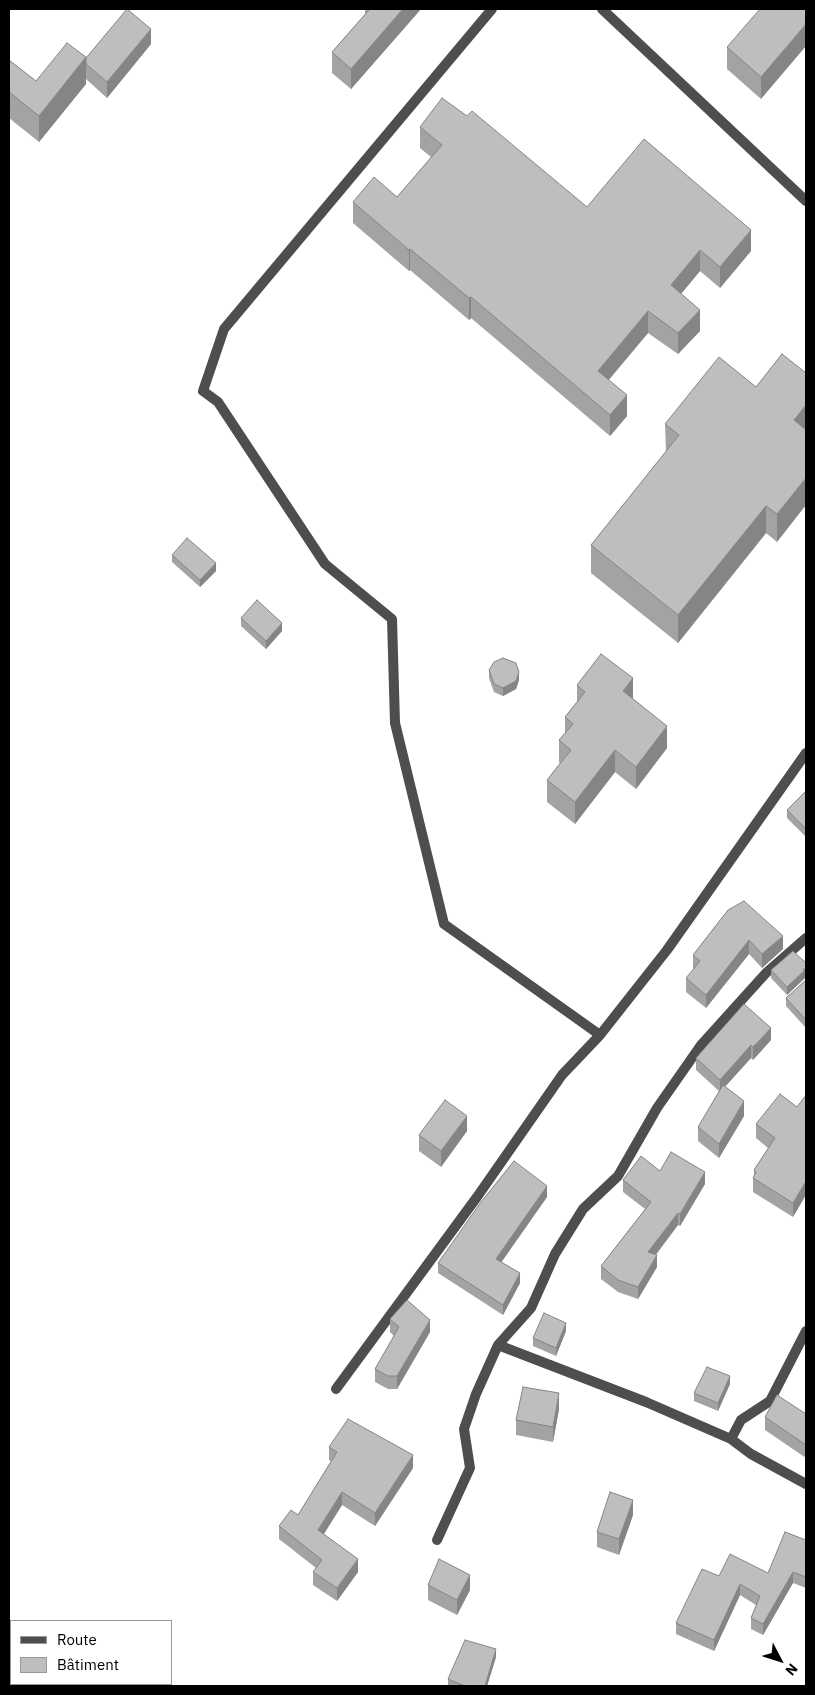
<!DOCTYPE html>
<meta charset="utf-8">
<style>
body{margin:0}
#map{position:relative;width:815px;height:1695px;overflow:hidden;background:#fff;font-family:"IBM Plex Sans",sans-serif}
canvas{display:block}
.frame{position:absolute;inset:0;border:10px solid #000;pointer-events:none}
.legend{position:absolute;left:10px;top:1620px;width:162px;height:65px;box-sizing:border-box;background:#fff;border:1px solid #999;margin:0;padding:6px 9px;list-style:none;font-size:15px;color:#000}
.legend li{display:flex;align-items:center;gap:10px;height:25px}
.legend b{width:25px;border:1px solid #999}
.north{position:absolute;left:755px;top:1635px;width:50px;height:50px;-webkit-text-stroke:4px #fff;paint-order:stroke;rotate:130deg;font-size:14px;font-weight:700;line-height:20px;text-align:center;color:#000}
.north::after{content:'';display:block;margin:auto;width:18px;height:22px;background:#000;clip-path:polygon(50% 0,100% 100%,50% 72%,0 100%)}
</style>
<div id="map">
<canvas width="815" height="1695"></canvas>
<div class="frame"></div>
<ul class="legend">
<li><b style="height:6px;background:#4e4e4e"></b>Route</li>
<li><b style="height:14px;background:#bebebe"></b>Bâtiment</li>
</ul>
<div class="north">N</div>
</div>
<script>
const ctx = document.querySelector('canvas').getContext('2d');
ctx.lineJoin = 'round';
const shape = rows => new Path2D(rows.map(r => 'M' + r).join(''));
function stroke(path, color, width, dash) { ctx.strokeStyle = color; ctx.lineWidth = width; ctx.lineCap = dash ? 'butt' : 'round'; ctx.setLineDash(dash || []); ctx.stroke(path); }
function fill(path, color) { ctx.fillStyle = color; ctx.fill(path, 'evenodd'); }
const street = shape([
 [492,9,224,329,203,391,218,402,325,564,392,619,395,723,444,924,600,1035],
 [602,9,806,201],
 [498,1345,531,1308,555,1254,583,1209,618,1176,657,1108,701,1045,766,973,806,938],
 [336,1389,477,1197,562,1075,600,1035,667,950,806,753],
 [731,1439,741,1420,770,1401,806,1331],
 [437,1540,470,1468,464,1429,476,1394,498,1345,646,1402,731,1439,751,1454,806,1484]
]);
const wall = shape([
 [365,9,421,9,351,89,332,73,332,52,365,14],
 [806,9,761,99,727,69,727,47],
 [151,44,107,98,86,79,86,84,39,142,9,118,9,60,36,81,86,57],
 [420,127,587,207,751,251,720,288,700,271,681,294,700,331,678,354,648,333,609,380,627,416,610,436,471,318,469,320,410,270,409,271,353,223,353,202,397,197,431,157,420,148],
 [782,354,777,542,766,533,678,643,591,573,591,545,666,452,665,424,756,387],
 [172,555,216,571,200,587,172,562],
 [241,618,282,631,266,649,241,626],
 [489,670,519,680,516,689,503,696,494,692,489,678],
 [577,685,633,699,667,748,636,789,615,772,575,824,547,802,547,780,560,763,559,762,559,740,565,733,565,717,577,702],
 [806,791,806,837,787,818,787,810],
 [728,910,783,949,762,968,749,954,706,1008,686,992,686,978,694,969,693,968,693,955],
 [806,963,806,978,805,978,787,995,771,978,771,970],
 [806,980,806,1028,786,1006,786,998],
 [771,1040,753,1060,751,1058,725,1087,744,1116,719,1158,698,1141,698,1127,719,1091,696,1070,696,1058],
 [797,1107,793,1217,753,1192,753,1178,754,1176,754,1170,768,1148,756,1138,756,1124],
 [467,1131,441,1167,419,1151,419,1135],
 [660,1171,705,1184,680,1226,678,1225,656,1255,657,1267,638,1299,618,1292,601,1279,601,1266,645,1209,623,1192,623,1180],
 [547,1197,501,1262,520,1283,503,1315,438,1273,438,1263],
 [390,1319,430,1332,397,1389,388,1389,375,1382,375,1369,394,1336,390,1332],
 [566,1331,556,1356,533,1346,533,1338],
 [730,1384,718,1411,694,1401,694,1393],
 [559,1409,553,1442,516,1435,516,1420],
 [806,1414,806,1458,765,1430,765,1417],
 [329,1447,413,1468,375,1526,342,1505,324,1534,358,1572,337,1601,313,1585,313,1572,316,1568,279,1539,279,1526,298,1515,331,1461,329,1460],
 [633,1515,619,1555,597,1547,597,1532],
 [806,1540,806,1588,793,1583,763,1635,751,1629,751,1618,756,1605,740,1595,714,1651,676,1634,676,1623,719,1576,768,1573],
 [428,1585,470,1590,457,1615,428,1600],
 [496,1657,487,1686,448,1686,448,1679]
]);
const shadedWall = shape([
 [403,9,421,9,351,89,351,69],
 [806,24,806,46,761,99,761,77],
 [151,29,151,44,107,98,107,82],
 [86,57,86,84,39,142,39,116],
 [751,230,751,251,720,288,720,267],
 [410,249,410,270,409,271,409,250],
 [700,250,700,271,671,306,671,285],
 [471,297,471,318,469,320,469,298],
 [700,310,700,331,678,354,678,333],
 [648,311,648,333,598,392,598,371],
 [627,395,627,416,610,436,610,415],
 [806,405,806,433,794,420],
 [806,478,806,505,777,542,777,514],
 [766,506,766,533,678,643,678,615],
 [216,563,216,571,200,587,200,580],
 [282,623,282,631,266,649,266,641],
 [519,672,519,680,516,689,503,696,503,688],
 [633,678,633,700,623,691],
 [667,726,667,748,636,789,636,767],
 [615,750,615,772,575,824,575,802],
 [783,936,783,949,762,968,762,954],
 [749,940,749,954,706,1008,706,995],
 [805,970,805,978,787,995,787,987],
 [771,1028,771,1040,753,1060,753,1047],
 [751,1045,751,1058,720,1092,720,1080],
 [744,1101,744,1116,719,1158,719,1144],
 [467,1116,467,1131,441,1167,441,1151],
 [705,1172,705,1184,680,1226,680,1214],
 [806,1181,806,1195,793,1217,793,1203],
 [547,1186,547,1197,496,1270,496,1259],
 [678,1213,678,1225,648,1264,648,1252],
 [657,1255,657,1267,638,1299,638,1287],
 [520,1273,520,1283,503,1315,503,1305],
 [430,1320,430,1332,397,1389,397,1376],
 [566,1323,566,1331,556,1356,556,1348],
 [730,1376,730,1384,718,1411,718,1403],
 [559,1393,559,1409,553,1442,553,1427],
 [413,1455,413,1468,375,1526,375,1513],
 [342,1492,342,1505,318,1543,318,1530],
 [633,1500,633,1515,619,1555,619,1539],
 [358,1559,358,1572,337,1601,337,1588],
 [793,1572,793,1583,763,1635,763,1624],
 [470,1575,470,1590,457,1615,457,1600],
 [740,1584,740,1595,714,1651,714,1640],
 [496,1649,496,1657,487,1686,485,1686],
 [120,1684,131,1684,131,1686,118,1686]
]);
const building = shape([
 [127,9,151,29,107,82,86,64,86,58,127,9],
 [367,9,403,9,351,69,332,52,369,10,367,9],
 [760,9,806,9,806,24,761,77,727,47,760,9],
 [67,43,86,57,39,116,9,92,9,60,36,81,67,43],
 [442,98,467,116,472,111,587,207,644,139,751,230,720,267,700,250,671,285,700,310,678,333,648,311,598,371,627,395,610,415,471,297,469,298,410,249,409,250,353,202,374,177,397,197,442,145,420,127,442,98],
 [782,354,806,373,806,405,794,420,806,430,806,478,777,514,766,506,678,615,591,545,679,435,665,424,719,357,756,387,782,354],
 [187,538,216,563,200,580,172,555,187,538],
 [257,600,282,623,266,641,241,618,257,600],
 [601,654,633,678,623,691,667,726,636,767,615,750,575,802,547,780,571,750,559,740,573,724,565,717,585,692,577,685,601,654],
 [503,658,516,663,519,672,516,681,503,688,494,684,489,670,494,662,503,658],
 [806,791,806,829,787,810,806,791],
 [744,901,783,936,762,954,749,940,706,995,686,978,700,961,693,955,728,910,744,901],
 [793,951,806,963,806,970,803,969,805,970,787,987,771,970,793,951],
 [806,980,806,1020,786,998,806,980],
 [744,1004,771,1028,753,1047,751,1045,720,1080,696,1058,744,1004],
 [723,1085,744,1101,719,1144,698,1127,723,1085],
 [780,1094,797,1107,806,1095,806,1181,793,1203,753,1178,756,1172,754,1170,775,1138,756,1124,780,1094],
 [445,1100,467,1116,441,1151,419,1135,445,1100],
 [671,1152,705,1172,680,1214,678,1213,648,1252,657,1255,638,1287,618,1280,601,1266,651,1202,623,1180,641,1156,660,1171,671,1152],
 [514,1161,547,1186,496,1259,520,1273,503,1305,438,1263,481,1202,514,1161],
 [407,1300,430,1320,397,1376,388,1376,375,1369,399,1327,390,1319,407,1300],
 [544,1313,566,1323,556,1348,533,1338,544,1313],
 [707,1367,730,1376,718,1403,694,1393,707,1367],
 [523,1387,559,1393,553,1427,516,1420,523,1387],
 [777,1395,806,1414,806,1445,765,1417,777,1395],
 [348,1419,413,1455,375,1513,342,1492,318,1530,358,1559,337,1588,313,1572,322,1560,279,1526,291,1510,298,1515,337,1452,329,1447,348,1419],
 [610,1492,633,1500,619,1539,597,1532,610,1492],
 [785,1532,806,1540,806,1577,793,1572,763,1624,751,1618,760,1596,740,1584,714,1640,676,1623,702,1569,719,1576,730,1554,768,1573,785,1532],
 [439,1559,470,1575,457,1600,428,1585,439,1559],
 [465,1640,496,1649,485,1686,465,1686,448,1679,465,1640],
 [81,1684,120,1684,118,1686,84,1686,81,1684]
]);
stroke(street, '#4e4e4e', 10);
fill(wall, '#a3a3a3');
fill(shadedWall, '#858585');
fill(building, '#bebebe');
stroke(building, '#858585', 1);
</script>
